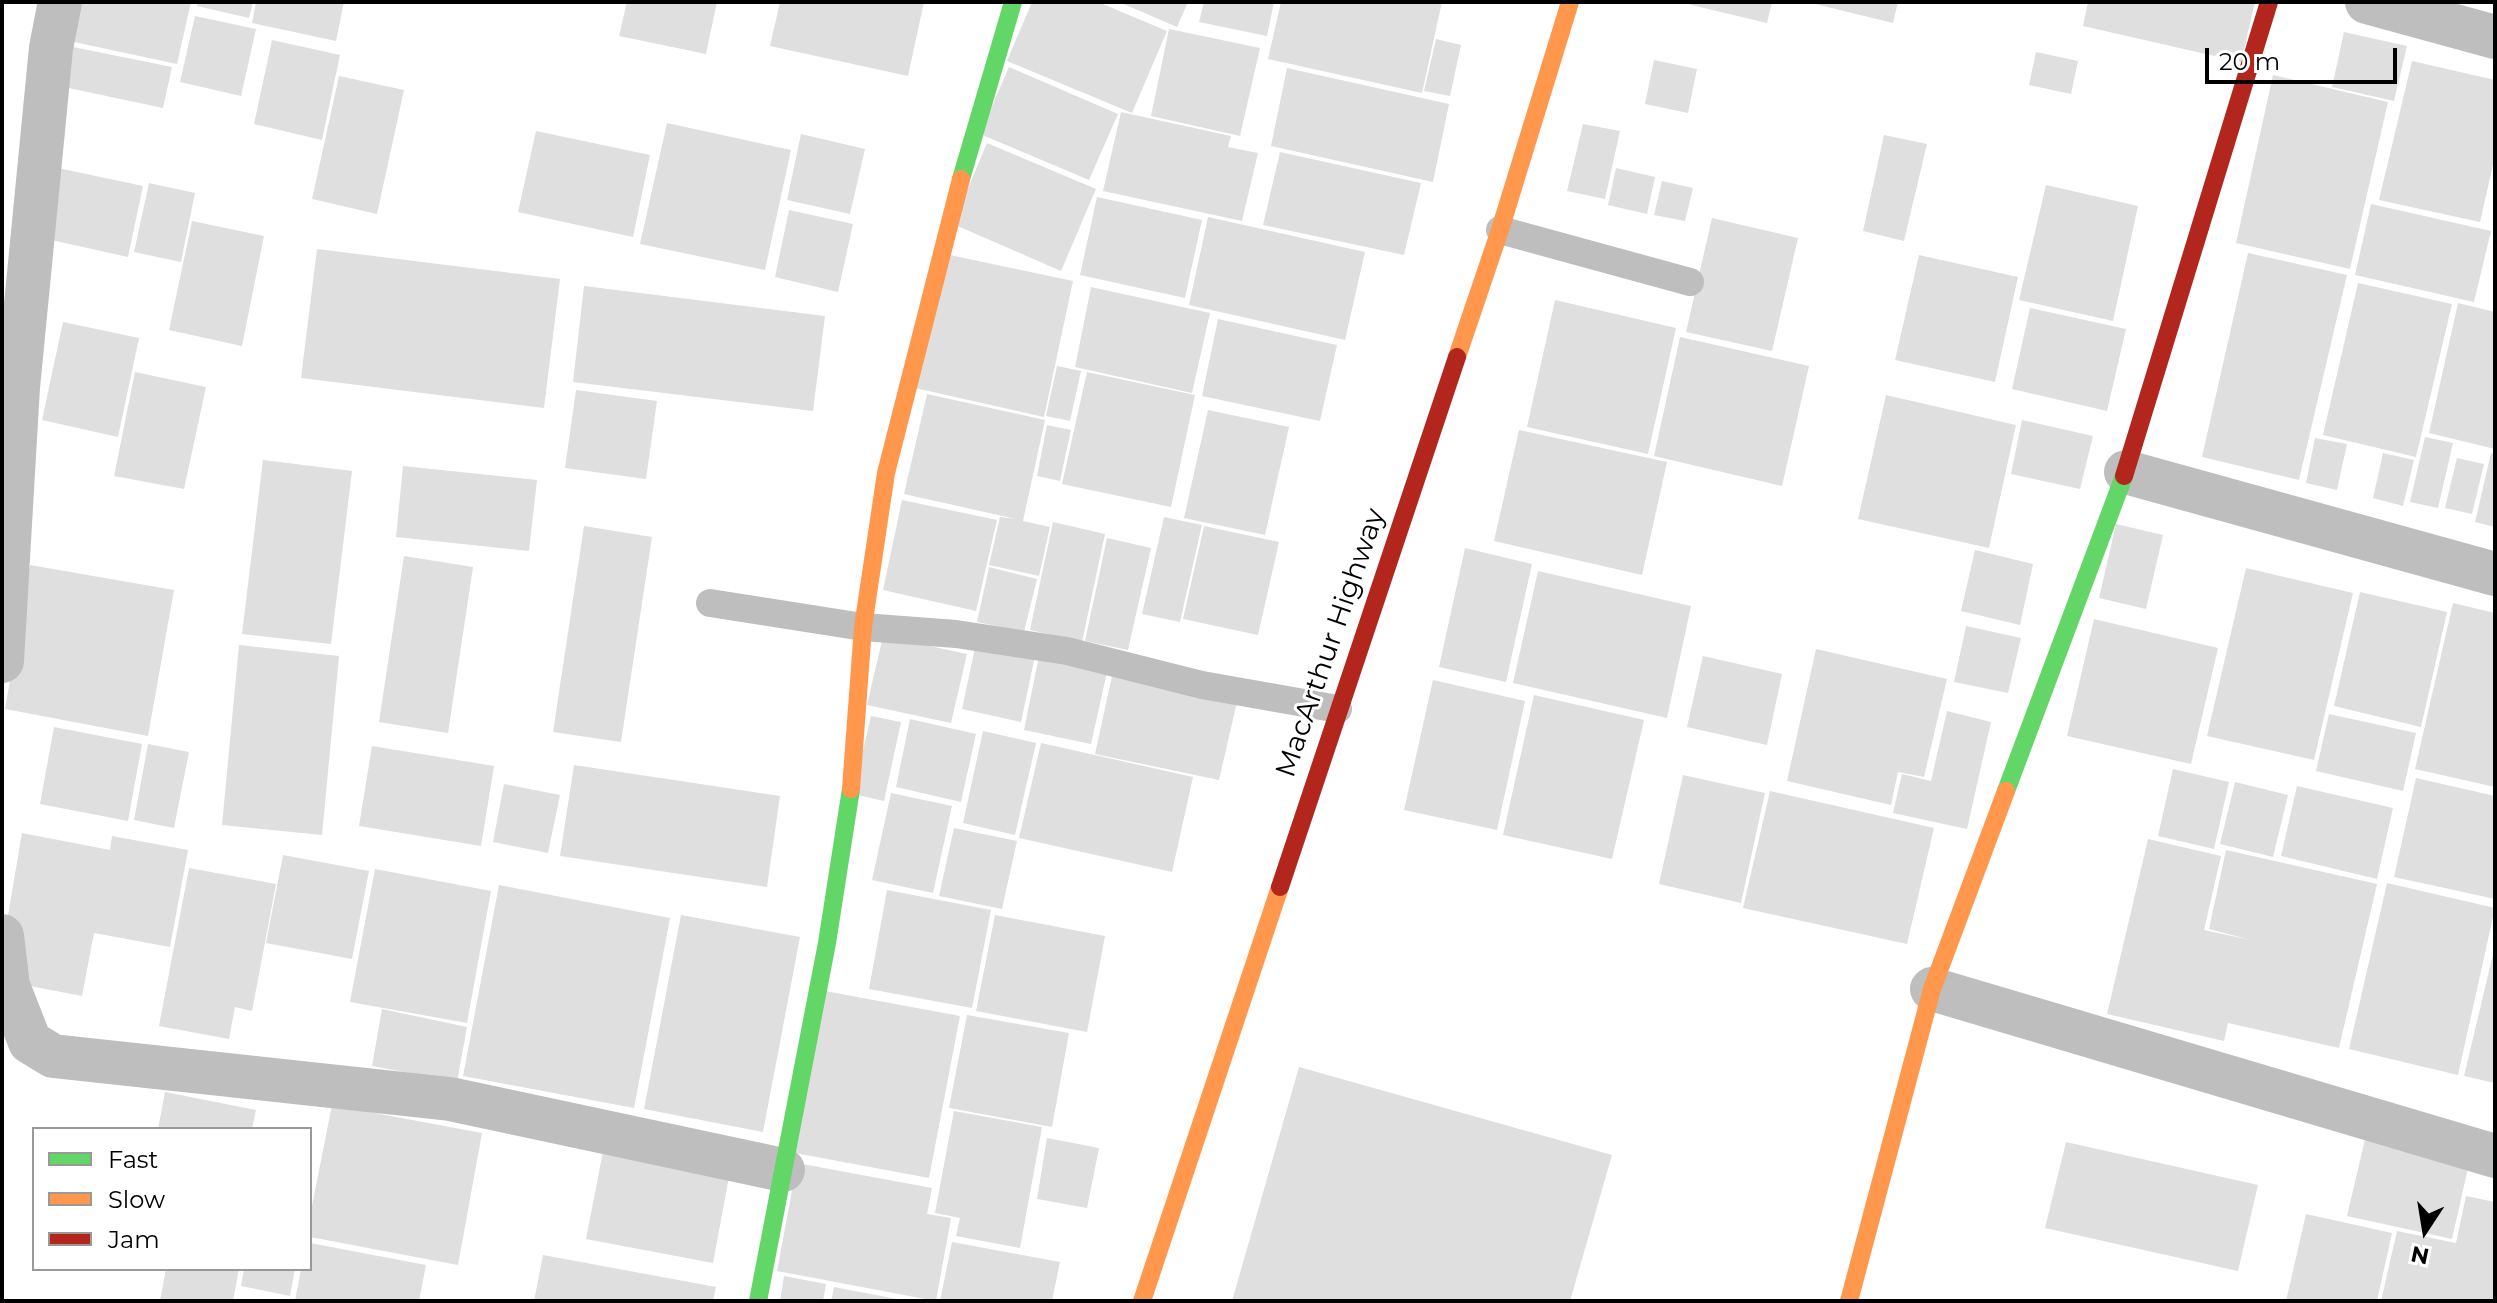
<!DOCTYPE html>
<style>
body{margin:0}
#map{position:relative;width:2497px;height:1303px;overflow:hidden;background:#fff;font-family:Montserrat,sans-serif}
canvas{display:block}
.frame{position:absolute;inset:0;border:4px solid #000;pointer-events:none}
.legend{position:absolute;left:32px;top:1127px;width:280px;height:144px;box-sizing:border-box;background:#fff;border:2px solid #999;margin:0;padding:10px 14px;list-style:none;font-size:24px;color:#000}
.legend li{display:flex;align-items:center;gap:16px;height:40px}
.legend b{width:40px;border:2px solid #999}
.north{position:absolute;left:2385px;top:1191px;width:80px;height:80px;-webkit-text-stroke:6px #fff;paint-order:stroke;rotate:192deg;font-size:22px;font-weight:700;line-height:32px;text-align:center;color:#000}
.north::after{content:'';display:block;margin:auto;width:28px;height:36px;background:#000;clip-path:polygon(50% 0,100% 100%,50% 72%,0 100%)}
.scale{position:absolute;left:2205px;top:48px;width:192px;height:36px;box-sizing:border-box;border:4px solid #000;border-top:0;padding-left:10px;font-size:24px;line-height:28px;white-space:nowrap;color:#000;-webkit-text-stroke:6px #fff;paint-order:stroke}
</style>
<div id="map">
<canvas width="2497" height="1303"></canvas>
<div class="frame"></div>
<ul class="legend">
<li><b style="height:10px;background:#63d668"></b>Fast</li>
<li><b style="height:10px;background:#ff974d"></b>Slow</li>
<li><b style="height:10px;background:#b3261e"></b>Jam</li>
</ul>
<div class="north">N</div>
<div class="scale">20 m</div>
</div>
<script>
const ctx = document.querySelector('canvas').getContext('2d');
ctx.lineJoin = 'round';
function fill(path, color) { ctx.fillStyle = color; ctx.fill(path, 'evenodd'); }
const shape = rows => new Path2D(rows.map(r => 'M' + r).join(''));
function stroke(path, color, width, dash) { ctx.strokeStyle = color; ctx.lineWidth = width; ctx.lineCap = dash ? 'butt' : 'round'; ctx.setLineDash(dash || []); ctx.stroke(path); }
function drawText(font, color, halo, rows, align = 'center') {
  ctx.font = font + ' Montserrat,sans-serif'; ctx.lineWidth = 6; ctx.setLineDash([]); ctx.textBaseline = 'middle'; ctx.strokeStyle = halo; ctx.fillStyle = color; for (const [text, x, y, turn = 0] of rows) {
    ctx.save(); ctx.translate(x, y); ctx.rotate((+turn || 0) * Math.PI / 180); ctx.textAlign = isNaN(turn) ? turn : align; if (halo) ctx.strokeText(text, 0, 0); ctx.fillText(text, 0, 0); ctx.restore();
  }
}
const building = shape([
 [82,2,191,2,177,64,74,42],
 [198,2,253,2,249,18,197,6],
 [256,2,344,2,336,41,252,23],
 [627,2,717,2,706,54,619,36],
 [780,2,924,2,908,76,770,46],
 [1032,2,1098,2,1167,31,1132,113,1007,61],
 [1119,2,1188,2,1177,27],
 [1204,2,1274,2,1267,36,1199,22],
 [1281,2,1442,2,1422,93,1268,59],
 [1679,2,1772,2,1767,23],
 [1807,2,1898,2,1893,23],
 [2088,2,2255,2,2241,62,2083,26],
 [195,16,256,29,241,96,180,82],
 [1169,29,1260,48,1240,136,1151,116],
 [2344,32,2407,46,2394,101,2332,87],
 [1436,39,1461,45,1450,96,1424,91],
 [272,40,340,55,322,140,254,124],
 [73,47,172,67,163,108,64,87],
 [2036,52,2078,61,2071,94,2029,85],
 [1654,60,1697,69,1688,113,1645,104],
 [2412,61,2495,80,2495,156,2480,222,2379,200],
 [1009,67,1118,114,1089,180,980,134],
 [1287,68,1449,104,1433,182,1271,146],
 [2273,75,2388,102,2350,269,2236,243],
 [339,76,404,90,377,214,312,199],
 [1121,112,1231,136,1228,147,1258,153,1242,221,1103,191],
 [667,123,791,150,765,270,640,244],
 [1583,124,1620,131,1605,199,1567,191],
 [536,131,650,155,633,237,518,212],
 [801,134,865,149,850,214,787,200],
 [1884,135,1927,144,1904,241,1863,231],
 [987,143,1096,189,1061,271,953,224],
 [1280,152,1421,183,1404,255,1263,225],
 [53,167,143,186,128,257,38,237],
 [1616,168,1655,177,1647,214,1608,205],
 [1662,181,1693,188,1685,221,1654,215],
 [149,183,195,193,181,262,134,252],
 [2046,185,2138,206,2113,321,2019,300],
 [1097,197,1202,220,1185,298,1080,275],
 [2371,204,2491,231,2474,302,2355,275],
 [789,210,853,224,838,292,775,277],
 [1208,217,1365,252,1345,340,1189,305],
 [1712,218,1798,238,1772,351,1686,332],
 [192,221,264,236,242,346,169,330],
 [317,249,560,279,544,408,301,378],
 [2248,253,2347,275,2299,480,2202,457],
 [945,254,1073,281,1044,417,915,388],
 [1919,255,2018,277,1995,382,1895,360],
 [2358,283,2452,304,2416,457,2323,435],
 [584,286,825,316,813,411,573,382],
 [1091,287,1210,313,1192,393,1075,367],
 [1555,300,1676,328,1648,454,1527,427],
 [2458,303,2495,312,2495,449,2429,433],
 [2030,308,2126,329,2107,411,2012,389],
 [1218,319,1337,345,1320,421,1202,396],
 [63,322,139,338,118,437,42,420],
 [1680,337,1809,366,1782,486,1654,456],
 [1057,366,1081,371,1070,421,1046,416],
 [135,372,206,387,184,489,114,476],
 [1087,372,1195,395,1171,507,1062,484],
 [576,390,657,401,646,479,565,468],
 [927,394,1045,420,1023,521,1050,527,1039,576,989,565,1000,517,1016,519,904,494],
 [1886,395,2016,425,1989,548,1858,519],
 [1208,410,1289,427,1265,535,1184,518],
 [2022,420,2093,436,2080,489,2011,474],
 [1047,425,1071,430,1060,481,1037,476],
 [1519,430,1667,462,1642,575,1494,541],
 [2425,437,2453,443,2438,508,2410,502],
 [2315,438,2347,444,2337,490,2306,483],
 [2383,453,2414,460,2403,506,2373,498],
 [2491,453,2495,454,2495,527,2475,522],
 [2457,458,2484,464,2472,514,2445,508],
 [263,460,352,471,331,644,242,634],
 [403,466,537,480,529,551,396,537],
 [902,500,997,520,976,611,883,590],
 [1164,517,1202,525,1180,622,1142,614],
 [1053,522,1105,534,1082,642,1030,630],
 [2116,524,2163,535,2146,609,2099,598],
 [584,526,652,537,621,742,553,732],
 [1204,526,1279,542,1258,635,1183,619],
 [1107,538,1151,548,1128,650,1085,641],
 [1465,548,1532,564,1506,682,1439,667],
 [1975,550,2033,564,2020,625,1961,611],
 [404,556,473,567,448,733,379,722],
 [30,565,174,590,148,736,5,709],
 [989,567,1037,579,1024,632,977,622],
 [2246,568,2353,593,2314,760,2207,736],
 [1538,571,1691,606,1667,718,1513,683],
 [2360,592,2447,612,2421,727,2334,706],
 [2453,603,2495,613,2495,787,2415,769],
 [2094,619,2218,648,2191,764,2067,736],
 [1966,626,2021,638,2008,693,1954,682],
 [883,636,967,654,951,723,867,705],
 [976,643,1035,656,1021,722,962,709],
 [239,645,339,656,322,835,222,825],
 [1816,649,1947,679,1924,777,1898,772,1891,805,1787,781],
 [1039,656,1107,672,1091,744,1024,730],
 [1703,656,1782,674,1767,745,1687,727],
 [1112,676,1237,702,1219,780,1095,754],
 [1433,680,1525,701,1497,830,1404,810],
 [1534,695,1644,720,1612,859,1503,835],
 [1947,711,1991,722,1967,829,1893,813,1902,774,1931,781],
 [2329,714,2416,733,2403,791,2316,771],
 [871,716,901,722,884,801,853,794],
 [910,719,976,734,961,802,896,787],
 [54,727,142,744,128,821,40,804],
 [983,731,1036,743,1015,835,963,823],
 [1041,743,1193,777,1172,872,1019,838],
 [148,744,189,752,174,828,134,820],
 [372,746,494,766,481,846,359,826],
 [574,765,780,796,767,887,560,856],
 [2173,769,2229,782,2214,849,2158,836],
 [1683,775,1765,793,1741,903,1659,884],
 [2416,778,2495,796,2495,899,2394,877],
 [2235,782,2288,795,2273,857,2220,844],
 [504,784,560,795,548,853,493,842],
 [2297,786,2393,808,2377,879,2281,856],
 [1770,791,1934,828,1907,944,1743,908],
 [891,793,952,806,933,893,872,880],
 [954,828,1017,841,1002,909,939,896],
 [22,833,110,850,112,836,188,850,170,947,94,933,82,996,9,982,6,927],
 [2148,839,2221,856,2204,930,2251,940,2209,929,2226,850,2377,884,2339,1048,2228,1023,2224,1041,2107,1014],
 [283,855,369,871,352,959,266,943],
 [189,868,276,884,252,1011,235,1007,229,1039,159,1026],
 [375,869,491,891,467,1023,350,1002],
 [2387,883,2495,908,2458,1075,2349,1049],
 [499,885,670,918,634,1108,463,1076],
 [887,890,991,910,972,1008,869,989],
 [681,915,800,937,763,1132,644,1109],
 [995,915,1105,936,1087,1032,976,1011],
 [2494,950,2495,950,2495,1083,2464,1076],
 [825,991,960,1016,929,1178,795,1153],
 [382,1009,467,1027,457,1082,372,1066],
 [967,1015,1069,1033,1052,1127,949,1108],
 [1299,1067,1612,1155,1570,1301,1232,1301],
 [165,1092,256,1110,252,1129,158,1129],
 [332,1105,482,1133,458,1265,310,1237,310,1216],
 [954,1111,1042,1127,1020,1248,956,1236,960,1218,935,1213],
 [2366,1135,2470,1159,2452,1239,2347,1216],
 [606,1136,732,1161,713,1263,586,1239],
 [1047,1138,1099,1148,1087,1208,1037,1199],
 [2066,1142,2258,1185,2238,1271,2045,1228],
 [797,1163,932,1188,927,1214,951,1218,936,1301,777,1271],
 [2466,1196,2495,1202,2495,1301,2381,1301,2397,1231,2456,1243],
 [2306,1214,2392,1233,2377,1301,2286,1301],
 [952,1242,1060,1262,1052,1301,940,1301],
 [310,1243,426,1265,419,1301,295,1301,301,1269,310,1269],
 [543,1255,716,1287,713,1301,534,1301],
 [166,1269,239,1269,233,1301,160,1301],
 [244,1269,295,1269,290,1296,241,1286],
 [784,1276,826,1284,823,1301,780,1301],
 [834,1287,902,1300,902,1301,831,1301]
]);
const lane = shape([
 [1500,230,1690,282],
 [710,603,863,627,956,634,1067,651,1202,685,1338,709]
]);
const street = shape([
 [2367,2,2495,37],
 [2126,472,2495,574],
 [2,661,18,387,51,48,60,2],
 [2,936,8,986,30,1042,53,1056,450,1099,783,1170],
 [1932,989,2495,1156]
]);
const fast = shape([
 [961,179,1013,2],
 [2006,791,2124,476],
 [758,1301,827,943,851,789]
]);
const slow = shape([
 [1457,357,1500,230,1570,2],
 [851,789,863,627,886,473,961,179],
 [1142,1301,1280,887],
 [1849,1301,1932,989,2006,791]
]);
const jam = shape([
 [2124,476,2269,2],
 [1280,887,1457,357]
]);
const streetNames = [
 ["MacArthur Highway",1331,643,-71]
];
fill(building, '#dfdfdf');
stroke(lane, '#bebebe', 28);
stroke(street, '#bebebe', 44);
stroke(fast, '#63d668', 18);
stroke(slow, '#ff974d', 18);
stroke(jam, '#b3261e', 18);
drawText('28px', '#000', '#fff', streetNames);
</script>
